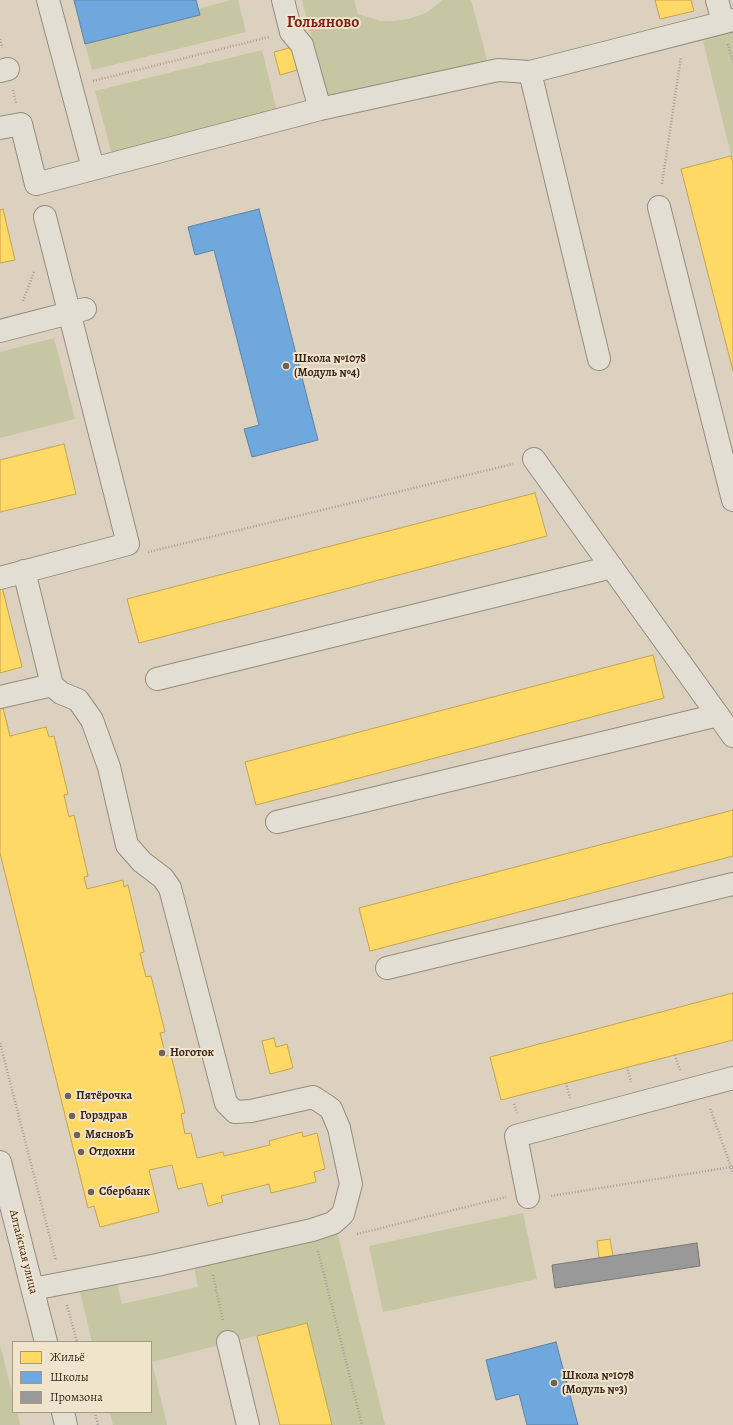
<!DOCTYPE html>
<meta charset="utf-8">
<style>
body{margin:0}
#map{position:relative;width:733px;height:1425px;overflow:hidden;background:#dbd1be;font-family:Alegreya,serif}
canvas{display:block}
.legend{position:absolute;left:12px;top:1341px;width:140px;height:72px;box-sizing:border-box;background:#f0e4cc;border:1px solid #a89884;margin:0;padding:5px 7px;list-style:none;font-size:12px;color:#3d2619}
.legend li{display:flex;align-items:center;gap:8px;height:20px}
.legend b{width:20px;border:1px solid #a89884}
</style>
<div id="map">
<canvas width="733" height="1425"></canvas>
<ul class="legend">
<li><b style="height:11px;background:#ffd966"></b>Жильё</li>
<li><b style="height:11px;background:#6fa8dc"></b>Школы</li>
<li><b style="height:11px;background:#999"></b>Промзона</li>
</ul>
</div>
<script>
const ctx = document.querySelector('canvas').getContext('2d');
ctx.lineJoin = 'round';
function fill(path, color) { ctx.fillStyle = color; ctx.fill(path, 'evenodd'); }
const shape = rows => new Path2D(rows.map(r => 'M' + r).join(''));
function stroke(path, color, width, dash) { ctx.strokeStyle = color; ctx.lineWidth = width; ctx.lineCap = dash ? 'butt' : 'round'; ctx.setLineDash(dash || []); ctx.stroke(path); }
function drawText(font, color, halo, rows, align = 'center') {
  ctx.font = font + ' Alegreya,serif'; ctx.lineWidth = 4; ctx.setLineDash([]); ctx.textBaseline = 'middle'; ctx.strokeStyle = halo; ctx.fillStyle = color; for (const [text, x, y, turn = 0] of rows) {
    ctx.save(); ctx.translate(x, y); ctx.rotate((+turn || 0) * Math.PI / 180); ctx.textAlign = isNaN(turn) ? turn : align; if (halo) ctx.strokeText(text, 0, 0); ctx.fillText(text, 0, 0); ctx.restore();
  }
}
const green = shape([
 [231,0,238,0,246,32,92,70,85,44,199,15,198,9],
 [302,0,354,0,358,14,381,21,395,21,408,19,426,13,443,0,471,0,488,63,335,99,328,95,324,86],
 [733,32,733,163,703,41],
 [262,50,277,111,112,155,95,91],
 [54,338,75,419,0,438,0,352],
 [523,1213,537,1279,383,1312,369,1246],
 [337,1231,385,1425,332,1425,307,1323,152,1362,167,1425,113,1425,110,1412,151,1412,151,1342,92,1342,80,1292,117,1284,122,1304,198,1287,194,1266],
 [0,1344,13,1397,13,1412,17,1412,20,1425,0,1425]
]);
const homes = shape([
 [655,0,691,0,694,11,660,19,655,0],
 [296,46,301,69,280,75,274,52,296,46],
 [731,156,733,163,733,371,681,169,731,156],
 [3,209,15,260,0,263,0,210,3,209],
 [64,444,76,494,0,512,0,460,64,444],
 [535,493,547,536,139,643,127,599,535,493],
 [2,587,22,667,0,673,0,588,2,587],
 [653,655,664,698,256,805,245,762,653,655],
 [0,708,3,708,10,736,46,727,49,737,54,736,68,794,64,795,69,817,74,815,88,876,84,877,87,889,123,880,124,887,128,885,144,952,140,953,146,977,151,976,165,1032,160,1033,166,1056,171,1055,185,1113,181,1114,185,1134,191,1133,197,1158,223,1152,224,1156,270,1145,269,1141,302,1132,303,1137,317,1133,325,1169,314,1172,316,1182,271,1193,269,1184,221,1196,223,1202,208,1206,202,1183,178,1189,172,1165,149,1170,159,1212,100,1227,94,1206,88,1208,0,853,0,708],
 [733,810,733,856,370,951,359,908,733,810],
 [733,993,733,1040,501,1100,490,1057,733,993],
 [274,1038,276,1047,287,1044,293,1068,270,1074,262,1041,274,1038],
 [610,1239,613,1256,599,1258,597,1241,610,1239],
 [307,1323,332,1425,280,1425,257,1336,307,1323]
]);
const schools = shape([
 [74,0,196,0,200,15,85,44,74,0],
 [259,209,318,440,252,457,244,429,259,425,214,250,195,255,188,227,259,209],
 [556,1342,578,1425,527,1425,519,1394,496,1400,486,1360,556,1342]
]);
const industry = shape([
 [697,1243,700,1266,555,1288,552,1265,697,1243]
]);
const path = shape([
 [0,39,2,48],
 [728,44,733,62],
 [93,81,269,37],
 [13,90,16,103],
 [662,184,681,57],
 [23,301,34,272],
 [148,552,513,464],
 [0,1043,56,1261],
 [675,1055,680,1070],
 [627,1067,631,1082],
 [566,1083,570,1098],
 [514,1104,517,1113],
 [733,1167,731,1167,733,1173],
 [551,1196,731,1167,710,1108],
 [357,1234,506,1197],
 [318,1251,362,1425],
 [213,1275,223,1321],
 [67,1305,77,1342],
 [95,1412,98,1425]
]);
const minor = shape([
 [48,0,93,168],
 [283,0,291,32,302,45,320,109],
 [717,0,723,22],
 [0,71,8,69],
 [530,72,599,359],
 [0,128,21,124,36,184,320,109,498,70,530,72,733,20],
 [659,207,733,500],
 [0,331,85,309],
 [534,459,733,736],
 [24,571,52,685,61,693,78,700,92,720,109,767,127,845,142,862,163,878,170,888,226,1103,235,1112,251,1111,313,1097,327,1106,331,1109,339,1128,351,1184,343,1214,333,1223,312,1230,157,1265,33,1289],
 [0,578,128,544,45,217],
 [157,679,612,567],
 [0,697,52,685],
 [277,822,718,715],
 [387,968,733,884],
 [0,1162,46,1342],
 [528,1197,516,1136,733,1078],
 [228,1342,248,1425],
 [63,1412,66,1425]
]);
const markers = [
 [286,366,4,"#746253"],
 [162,1053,4,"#746253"],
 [68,1096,4,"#746253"],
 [72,1116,4,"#746253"],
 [77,1135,4,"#746253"],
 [81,1152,4,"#746253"],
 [91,1192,4,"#746253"],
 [554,1383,4,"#746253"]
];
const poiNames = [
 ["Школа №1078",294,359],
 ["(Модуль №4)",294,373],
 ["Ноготок",170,1053],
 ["Пятёрочка",76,1096],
 ["Горздрав",80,1116],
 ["МясновЪ",85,1135],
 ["Отдохни",89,1152],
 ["Сбербанк",99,1192],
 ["Школа №1078",562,1376],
 ["(Модуль №3)",562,1390]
];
const streetNames = [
 ["Алтайская улица",23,1252,76]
];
const districtNames = [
 ["Гольяново",323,23]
];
fill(green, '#c6c6a2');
fill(homes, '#ffd966');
stroke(homes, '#c5a34f', 1);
fill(schools, '#6fa8dc');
stroke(schools, '#6081a2', 1);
fill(industry, '#999');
stroke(industry, '#7d7673', 1);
stroke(minor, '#958c7f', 24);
stroke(path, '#a5a097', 2.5, [1, 2]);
stroke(minor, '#e3ded4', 22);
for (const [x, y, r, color] of markers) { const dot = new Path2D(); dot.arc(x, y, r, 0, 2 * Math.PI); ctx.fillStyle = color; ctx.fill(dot); stroke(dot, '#f0e4cc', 1.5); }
drawText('bold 12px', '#3d2619', '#f0e4cc', poiNames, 'left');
drawText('12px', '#3d2619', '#f0e4cc', streetNames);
drawText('bold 16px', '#7a1f14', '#f0e4cc', districtNames);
</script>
